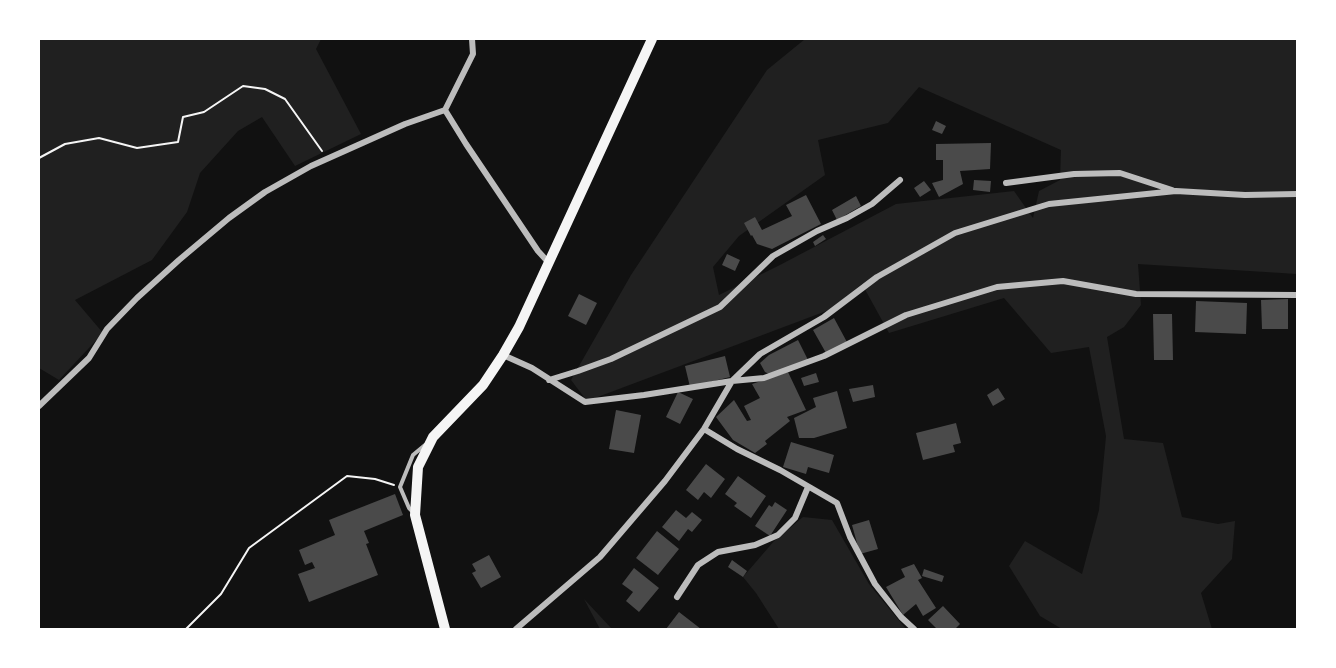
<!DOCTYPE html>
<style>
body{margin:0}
#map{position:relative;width:1336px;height:668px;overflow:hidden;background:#111;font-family:Helvetica,sans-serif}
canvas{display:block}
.frame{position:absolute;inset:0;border:40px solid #fff;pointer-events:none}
</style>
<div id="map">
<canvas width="1336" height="668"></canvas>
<div class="frame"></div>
</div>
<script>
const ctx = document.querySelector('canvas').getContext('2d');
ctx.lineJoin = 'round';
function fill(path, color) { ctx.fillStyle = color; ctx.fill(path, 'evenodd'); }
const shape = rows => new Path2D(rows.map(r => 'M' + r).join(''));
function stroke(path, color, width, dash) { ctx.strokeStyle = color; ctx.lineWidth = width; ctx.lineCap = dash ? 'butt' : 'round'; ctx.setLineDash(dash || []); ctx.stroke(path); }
const green = shape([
 [39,39,321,39,316,49,361,134,295,166,262,117,238,131,200,173,187,212,152,260,75,300,103,333,59,380,39,368],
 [805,39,1297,39,1297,274,1138,264,1141,305,1124,327,1107,337,1124,439,1163,443,1182,517,1218,524,1235,521,1232,559,1201,593,1212,629,1062,629,1040,616,1009,566,1025,541,1082,574,1099,510,1106,436,1089,347,1051,353,1004,298,889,333,862,284,829,310,587,401,571,380,631,275,767,70],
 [919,87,1061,150,1060,180,1039,191,1033,218,1014,191,896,204,778,266,719,295,713,267,739,236,825,175,818,140,888,123],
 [803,517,832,520,869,584,906,629,779,629,756,593,743,577,774,541],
 [584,599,612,629,600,629]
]);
const building = shape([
 [936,121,946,126,942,134,932,130],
 [991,143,990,169,960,171,963,184,939,197,932,183,943,180,943,160,936,160,936,144],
 [974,180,991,181,990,192,973,190],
 [924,181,931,190,920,197,914,188],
 [806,195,821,224,772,249,757,244,752,235,751,236,744,223,755,217,762,230,792,216,786,205],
 [856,196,861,206,837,220,832,210],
 [823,235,826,239,815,246,813,242],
 [727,254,740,260,735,271,722,265],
 [579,294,597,303,586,325,568,316],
 [1288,299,1288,329,1262,329,1261,300],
 [1196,301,1247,303,1246,334,1195,332],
 [1153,314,1172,314,1173,360,1154,360],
 [834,318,848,344,826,353,813,330],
 [798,340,808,360,771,375,765,372,760,363,769,355],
 [725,356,730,377,690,387,685,366],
 [788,372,806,410,787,417,790,421,765,441,767,444,755,453,733,440,716,417,734,400,747,421,751,420,744,406,760,398,752,384],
 [816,373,819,382,804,386,801,378],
 [873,385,875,397,853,402,849,389],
 [998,388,1005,399,993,406,987,395],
 [837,391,847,428,814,438,799,438,794,418,816,407,813,398],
 [678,392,693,399,680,424,666,417],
 [616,410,641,415,634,453,609,449],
 [956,423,961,443,953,445,955,452,923,460,916,433],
 [791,442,834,455,829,473,808,467,806,474,783,467],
 [706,464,725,479,711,498,704,492,698,500,686,490],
 [738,476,766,496,751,518,734,506,737,503,725,494],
 [395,494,403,515,364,531,369,543,366,544,378,575,309,602,298,574,315,568,312,562,305,565,299,550,335,535,329,520],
 [775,502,787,510,770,536,755,526,769,505,772,507],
 [676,510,686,518,692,512,702,520,692,532,688,529,679,541,662,527],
 [869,520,878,549,860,554,852,525],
 [657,531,679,549,658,575,636,558],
 [489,555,501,577,481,588,472,573,476,571,472,564],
 [732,560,747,571,743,577,728,567],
 [914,564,922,578,918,580,936,608,923,616,916,604,903,615,886,587,905,577,901,569],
 [634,568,659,588,639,612,626,601,633,592,622,584],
 [924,569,944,576,942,582,922,576],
 [943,606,960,624,955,629,937,629,928,620],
 [679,612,701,629,666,629]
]);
const path = shape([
 [39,158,65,144,99,138,137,148,178,142,183,117,204,112,243,86,265,89,285,99,322,151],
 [186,629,221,594,249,548,347,476,375,479,394,485]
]);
const service = shape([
 [413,512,409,508,400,487,413,455,425,445]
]);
const minor = shape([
 [472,39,473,54,445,110,466,144,538,251,549,263],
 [1006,183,1074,174,1120,173,1172,190],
 [503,355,532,368,585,402,644,395,732,381,764,378,824,356,906,315,997,287,1063,281,1136,294,1297,295],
 [549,380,578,371,611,359,720,307,773,256,817,231,847,218,872,204,900,180],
 [39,406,89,358,107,329,137,298,179,260,229,218,265,192,311,166,405,124,445,110],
 [704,429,737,449,780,470,837,503,850,537,875,584,901,617,914,629],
 [677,597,698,565,718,552,755,545,778,535,795,518,808,487],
 [516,629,600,557,665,481,704,429,732,381,760,354,824,317,877,277,955,233,1049,204,1176,191,1245,195,1297,194]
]);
const secondary = shape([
 [445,629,415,515,418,467,433,437,483,385,503,355,519,327,652,39]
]);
fill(green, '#202020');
fill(building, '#4a4a4a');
stroke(path, '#f5f5f5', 2);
stroke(service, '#bcbcbc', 4);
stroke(minor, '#bcbcbc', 6);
stroke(secondary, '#f5f5f5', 10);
</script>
